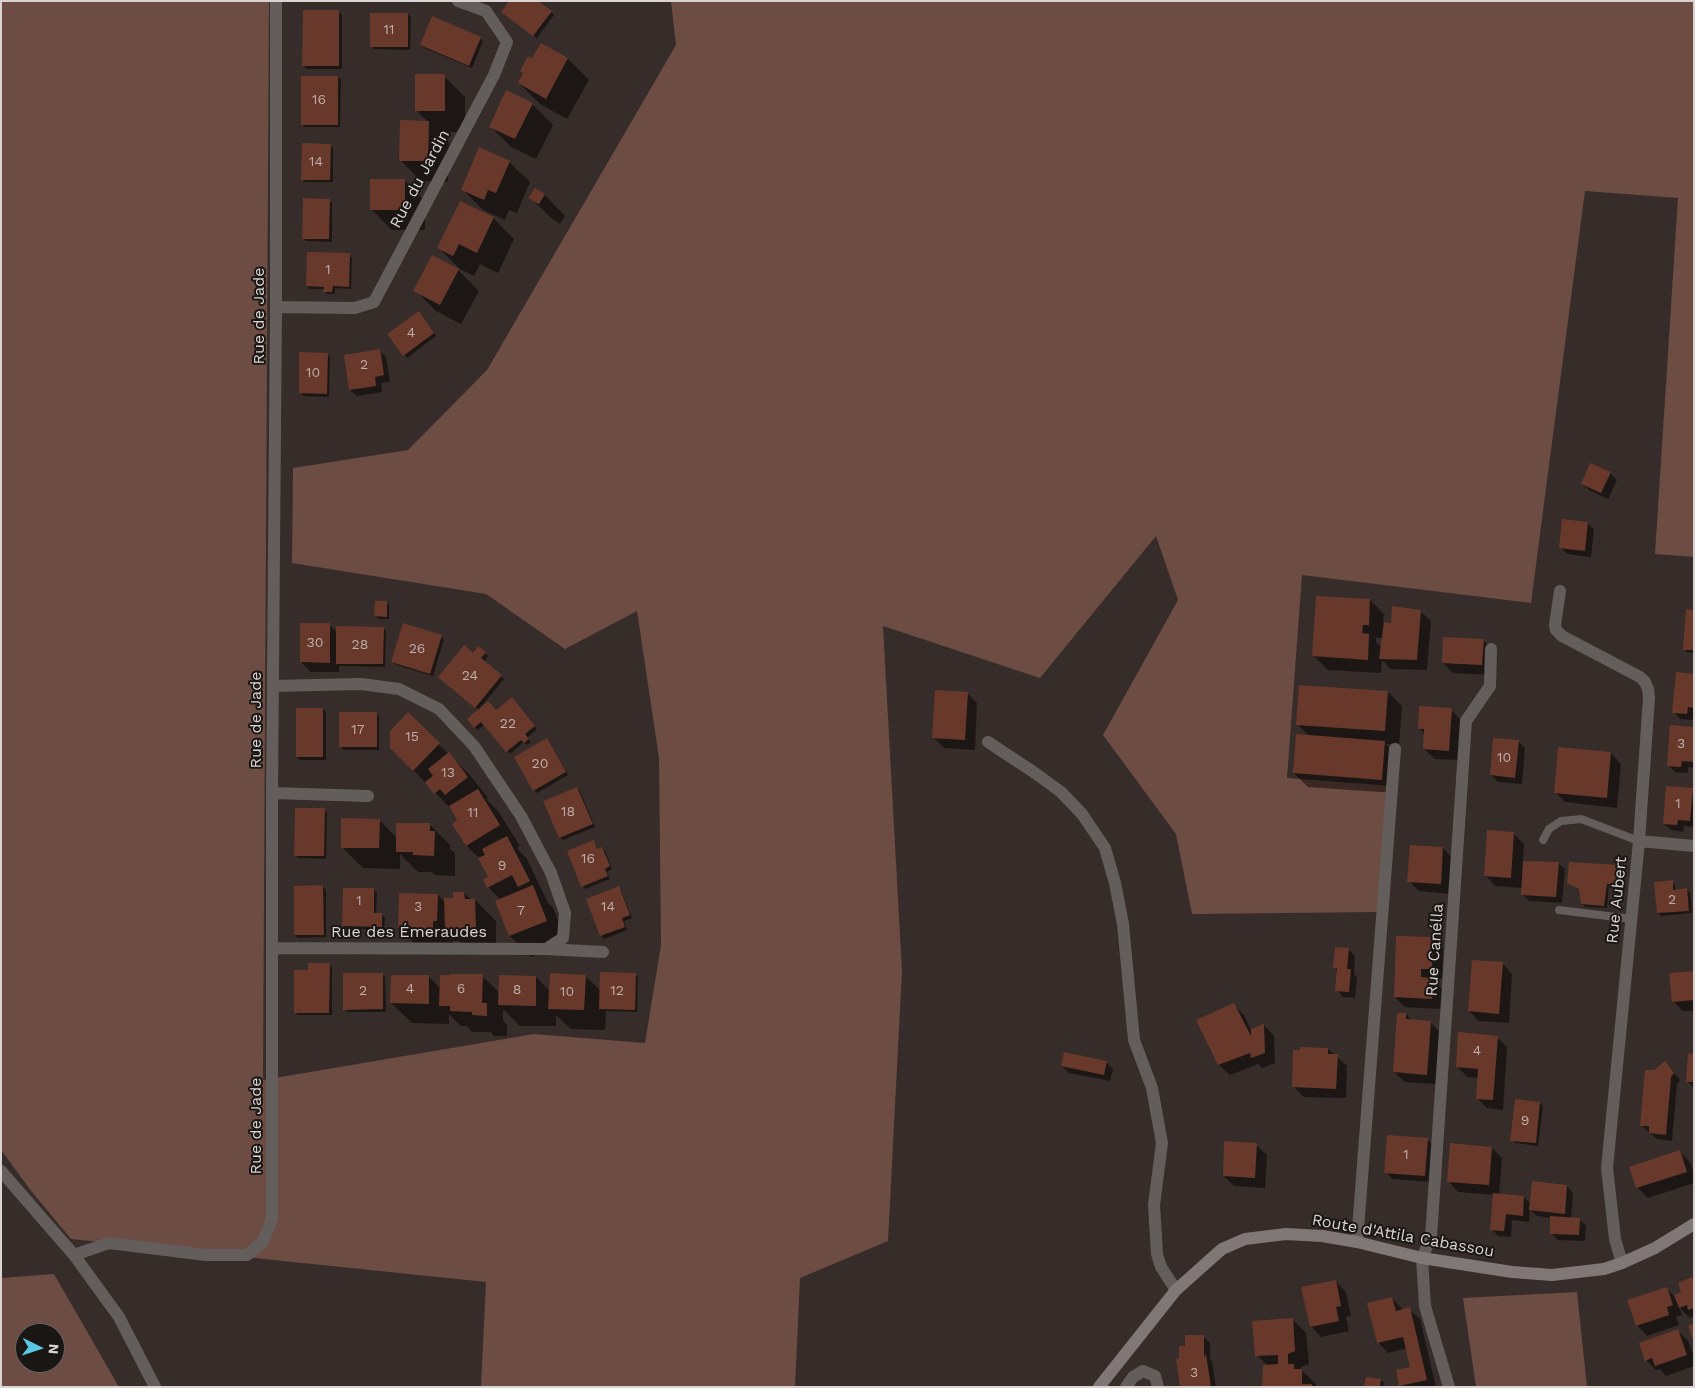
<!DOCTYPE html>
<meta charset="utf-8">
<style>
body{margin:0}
#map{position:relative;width:1695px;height:1388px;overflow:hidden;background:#362c29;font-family:"Work Sans",sans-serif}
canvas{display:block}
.frame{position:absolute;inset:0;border:2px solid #d9d3d1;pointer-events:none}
.north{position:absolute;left:15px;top:1323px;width:50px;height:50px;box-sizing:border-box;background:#1a1614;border:1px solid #666260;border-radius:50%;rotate:94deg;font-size:14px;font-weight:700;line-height:20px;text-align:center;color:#d9d3d1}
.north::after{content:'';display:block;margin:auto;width:18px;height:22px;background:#59c8e4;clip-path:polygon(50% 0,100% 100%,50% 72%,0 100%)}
</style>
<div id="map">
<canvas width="1695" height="1388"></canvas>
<div class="frame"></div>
<div class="north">N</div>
</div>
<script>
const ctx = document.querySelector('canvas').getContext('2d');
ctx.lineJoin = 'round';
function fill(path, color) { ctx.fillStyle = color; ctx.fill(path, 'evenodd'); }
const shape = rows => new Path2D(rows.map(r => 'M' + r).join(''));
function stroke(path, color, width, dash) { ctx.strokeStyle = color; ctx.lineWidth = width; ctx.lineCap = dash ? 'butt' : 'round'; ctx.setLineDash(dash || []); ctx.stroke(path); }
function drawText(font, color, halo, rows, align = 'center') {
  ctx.font = font + ' "Work Sans",sans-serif'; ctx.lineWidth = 4; ctx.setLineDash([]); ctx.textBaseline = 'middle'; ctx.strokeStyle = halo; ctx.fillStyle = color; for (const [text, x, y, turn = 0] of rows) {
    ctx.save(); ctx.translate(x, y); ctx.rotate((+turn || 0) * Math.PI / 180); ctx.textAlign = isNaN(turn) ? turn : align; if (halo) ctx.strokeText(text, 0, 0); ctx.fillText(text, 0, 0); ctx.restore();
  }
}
const green = shape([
 [1,1,269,1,263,1080,534,1034,645,1043,661,945,659,758,637,611,565,649,486,594,292,563,293,468,408,450,487,370,676,45,671,1,1694,1,1694,557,1655,554,1678,198,1585,191,1531,603,1302,575,1287,778,1392,786,1379,912,1192,914,1176,834,1103,735,1178,600,1156,536,1040,678,883,626,902,971,888,1241,800,1278,795,1387,481,1387,486,1282,71,1239,32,1192,1,1150],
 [54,1274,119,1387,1,1387,1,1278],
 [25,1333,55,1333,55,1363,25,1363],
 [1577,1292,1587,1387,1476,1387,1463,1298]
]);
const shadow = shape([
 [339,12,342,15,342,69,307,69,304,66],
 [551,12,554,15,537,38,506,15],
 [408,14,411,17,410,50,374,49,371,46],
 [480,38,483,41,472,68,424,48,421,45],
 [541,45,568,59,589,80,567,119,540,104,519,83],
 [444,76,465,97,465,132,438,132,449,143,448,182,421,181,400,160,428,122,417,111],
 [338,77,341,80,340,127,305,127,302,124],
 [532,104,553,125,536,159,511,147,490,126],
 [330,145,333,148,333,182,305,182,302,179],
 [509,162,530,182,517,213,509,210,505,220,483,210,462,189],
 [404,180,425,201,425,230,392,230,371,209],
 [535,189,545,195,565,216,560,224,551,218,530,197],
 [329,200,332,203,332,242,306,241,303,238],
 [493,218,514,239,498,273,480,264,474,276,460,269,439,248],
 [349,255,352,258,351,289,335,288,335,294,327,294,325,289,310,289,307,286],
 [458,270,479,291,461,324,436,311,415,290],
 [421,315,436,336,407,358,389,334],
 [379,351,386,357,390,382,381,383,382,392,357,396,350,390],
 [327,354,330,357,329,397,304,396,301,393],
 [1610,473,1617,480,1608,499,1589,490,1582,484],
 [1588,523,1594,530,1591,557,1567,554,1560,547],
 [1370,600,1384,614,1383,623,1392,624,1420,611,1431,621,1427,670,1391,669,1382,660,1381,673,1328,670,1314,656],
 [1376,638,1383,638,1382,648,1376,642],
 [386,602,389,605,389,619,379,619,376,616],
 [1694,611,1694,653,1687,652,1684,649],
 [329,625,338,633,383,628,386,631,385,667,339,666,339,672,311,672,301,662],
 [441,636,444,639,433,676,396,665,393,662],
 [1483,640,1494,651,1492,675,1453,673,1443,663],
 [479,648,488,656,484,662,504,679,480,708,496,711,514,701,537,729,527,738,531,742,527,745,524,742,510,754,485,724,478,730,475,727,468,719,479,710,443,680,473,654],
 [1694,675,1694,720,1680,719,1674,712],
 [1388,692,1402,706,1399,745,1386,744,1398,756,1395,793,1308,787,1294,773,1309,736,1297,724],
 [967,693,977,703,975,750,944,748,933,737],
 [323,709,326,712,326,760,300,760,297,757],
 [1451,710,1461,720,1459,760,1435,759,1424,749,1425,735,1419,728],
 [376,713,379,716,379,750,344,750,341,747],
 [408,714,470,775,488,798,486,799,498,811,520,846,517,848,527,859,548,903,553,908,567,942,531,957,510,936,496,901,501,900,488,887,489,877,480,859,467,846,454,824,459,821,452,810,392,748],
 [1694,728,1694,768,1688,767,1688,773,1675,772,1668,765],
 [1518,741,1525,748,1522,784,1498,782,1491,775],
 [549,742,568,775,537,793,534,790],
 [1611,753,1621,764,1617,808,1565,802,1555,792],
 [577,788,580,791,595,827,563,840,560,837],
 [1692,789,1694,791,1694,827,1684,826,1683,832,1671,830,1664,824],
 [324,810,327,813,326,859,298,858,295,855],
 [379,820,397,838,429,824,450,845,450,849,455,853,455,876,435,875,432,872,418,872,400,854,400,869,363,868,342,847],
 [1514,834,1524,844,1523,862,1558,863,1565,869,1562,903,1529,901,1522,894,1522,888,1495,886,1485,875],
 [594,842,598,850,602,848,605,851,612,869,607,872,610,879,585,889,583,886,569,852],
 [1443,848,1453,859,1451,894,1419,891,1409,881],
 [1618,866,1621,869,1620,887,1609,886,1607,908,1586,907,1582,904,1580,890,1568,882],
 [1672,882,1675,885,1676,891,1687,890,1690,893,1692,913,1661,916,1658,913],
 [323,887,326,890,326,937,298,938,295,935],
 [618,887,621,890,632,918,624,921,627,930,604,939,601,936],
 [374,890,377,893,376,915,382,915,385,918,384,929,347,929,344,926],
 [464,893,471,900,475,900,496,921,496,949,467,950,459,941,453,941,453,949,420,949,399,928,438,895,446,903],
 [1433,939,1443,949,1442,979,1432,979,1443,990,1442,1009,1405,1007,1395,997],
 [1348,949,1355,956,1354,974,1357,977,1355,998,1343,997,1337,990,1338,971,1334,967],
 [1502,963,1512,974,1509,1023,1479,1021,1469,1011],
 [329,964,332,967,332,1015,298,1015,295,1012,309,972],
 [1694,972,1694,1011,1683,1011,1673,1001],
 [382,974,385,977,386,1012,348,1012,345,1009],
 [635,974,638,977,637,1012,606,1011,605,1030,571,1029,556,1015,556,1026,520,1026,503,1009,503,1020,507,1025,507,1036,494,1036,491,1032,472,1032,467,1026,461,1026,449,1014,449,1024,412,1023,391,1003,428,976,441,989,482,976,500,993,536,977,550,991,585,976,601,991],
 [1233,1005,1244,1015,1251,1030,1264,1025,1274,1036,1275,1063,1262,1068,1258,1064,1230,1075,1219,1065,1197,1021],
 [1406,1014,1412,1021,1430,1022,1440,1032,1437,1084,1405,1082,1394,1072],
 [1497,1037,1507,1047,1503,1110,1487,1108,1477,1098,1479,1078,1467,1077,1457,1066],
 [1328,1049,1347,1066,1346,1098,1304,1097,1293,1086],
 [1694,1055,1694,1088,1687,1081],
 [1106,1062,1113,1069,1110,1081,1069,1073,1062,1066],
 [1665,1063,1680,1080,1677,1084,1672,1141,1657,1139,1641,1125,1654,1072],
 [1540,1103,1543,1106,1538,1146,1515,1143,1512,1140],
 [1427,1139,1434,1146,1431,1182,1392,1179,1386,1172],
 [1256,1145,1267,1155,1265,1188,1234,1186,1224,1176],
 [1492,1148,1502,1158,1499,1195,1524,1197,1531,1204,1567,1186,1573,1193,1571,1219,1579,1219,1586,1226,1585,1241,1558,1240,1551,1233,1552,1218,1537,1216,1530,1210,1529,1222,1512,1220,1511,1237,1498,1236,1492,1229,1495,1195,1458,1192,1448,1181],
 [1680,1152,1690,1162,1694,1174,1694,1183,1648,1198,1637,1187],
 [1692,1279,1694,1281,1694,1316,1690,1318,1679,1307,1682,1315,1676,1317,1679,1325,1647,1336,1637,1325,1666,1288,1674,1296,1683,1293],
 [1335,1281,1346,1292,1351,1316,1346,1317,1349,1331,1321,1337,1311,1326],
 [1392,1298,1403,1310,1409,1309,1420,1319,1436,1387,1402,1387,1397,1371,1411,1368,1407,1348,1388,1353,1378,1342],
 [1292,1319,1306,1333,1309,1364,1301,1367,1301,1370,1316,1384,1316,1387,1263,1387,1268,1366,1257,1355],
 [1678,1331,1688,1341,1694,1357,1694,1366,1666,1376,1660,1369,1656,1370,1646,1360],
 [1203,1336,1210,1343,1210,1360,1212,1362,1216,1387,1181,1387,1181,1358,1186,1348],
 [1381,1380,1384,1383,1383,1387,1366,1387]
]);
const building = shape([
 [509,1,538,1,552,11,533,36,501,12],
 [303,10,339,10,339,66,302,66],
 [370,13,408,13,408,47,370,47],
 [432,16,481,37,469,66,420,45],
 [541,43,568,58,546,99,518,83,523,73,520,71,528,56,532,58],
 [415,74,445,74,445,111,415,111],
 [301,76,338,76,338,125,301,125],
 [506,90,533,103,515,139,489,127],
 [400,120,429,121,428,161,399,161],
 [302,143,331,144,330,180,301,180],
 [479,147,510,161,496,193,488,190,484,200,461,190],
 [370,179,405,179,405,210,370,210],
 [535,188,545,194,539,204,528,198],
 [303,198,330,199,329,239,302,239],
 [460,201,494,217,477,253,459,244,453,256,437,248],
 [307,252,350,253,349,287,333,286,332,292,323,292,324,287,306,286],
 [432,255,459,269,440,305,413,291],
 [419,311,434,333,403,356,387,334],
 [380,349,384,375,375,377,376,386,349,390,344,355],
 [299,352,328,353,327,394,299,393],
 [1590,463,1611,472,1601,493,1581,484],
 [1562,519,1588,522,1585,551,1559,548],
 [1316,596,1370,599,1369,625,1363,625,1362,633,1369,634,1368,660,1312,656],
 [375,601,387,601,387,617,374,616],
 [1392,606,1421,610,1417,660,1379,659,1384,622,1391,623],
 [1686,609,1694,610,1694,650,1683,650],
 [300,623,330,623,330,663,300,662],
 [403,623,442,635,430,674,391,662],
 [336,626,384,627,383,664,336,664],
 [1443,637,1484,639,1482,665,1442,663],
 [464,645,473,653,478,646,486,652,481,658,502,675,475,708,438,677],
 [1676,672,1694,674,1694,708,1688,707,1687,714,1672,713],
 [1299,685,1388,691,1385,731,1296,725],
 [935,690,968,692,965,740,932,738],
 [512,697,535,726,525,734,529,739,524,743,521,740,506,752,481,722,474,728,467,719,488,701,496,710],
 [1419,706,1452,708,1449,751,1423,749,1424,729,1418,729],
 [296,708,323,708,323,757,296,757],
 [339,712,377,712,377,747,339,747],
 [408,712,440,743,413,771,390,748,390,731],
 [1670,725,1694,727,1694,762,1682,761,1681,767,1667,766],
 [1296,734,1385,741,1382,780,1293,773],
 [547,738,566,772,533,791,514,757],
 [1493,738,1519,740,1515,778,1490,775],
 [1558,747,1611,752,1607,798,1554,793],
 [449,752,468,777,445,795,440,789,434,794,425,782,433,776,428,769],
 [1666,786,1693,788,1690,821,1678,820,1677,825,1663,824],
 [577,787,593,824,559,838,543,801],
 [478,789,500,825,466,846,452,824,457,820,449,806],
 [295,808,325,808,324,856,294,856],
 [341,818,380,819,379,848,341,848],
 [396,823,430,823,430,831,435,831,434,856,413,855,413,852,396,852],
 [1487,830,1514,832,1511,878,1484,876],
 [507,836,530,881,518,887,512,875,487,888,483,879,488,877,478,858,485,855,482,849],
 [594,840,597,849,602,847,610,866,605,869,608,876,581,887,567,851],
 [1410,845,1443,847,1441,884,1407,882],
 [1523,861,1559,862,1556,897,1521,895],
 [1569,862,1619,865,1617,885,1607,884,1604,906,1581,904,1579,889,1567,883],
 [1673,880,1673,890,1687,888,1689,911,1657,913,1654,882],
 [323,885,324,935,294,935,294,886],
 [533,885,547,921,509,936,495,901],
 [619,886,630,915,622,918,625,927,600,936,586,899],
 [343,888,374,888,374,913,382,913,382,927,342,926],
 [453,892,464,892,465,899,475,899,476,929,445,929,444,898,453,898],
 [399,893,438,894,437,921,433,921,433,929,398,928],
 [1396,936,1433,937,1432,969,1421,969,1421,977,1433,978,1432,999,1394,997],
 [1335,947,1349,948,1347,969,1351,969,1349,992,1335,991,1337,968,1333,968],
 [1472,960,1503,962,1499,1014,1468,1011],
 [308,963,330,963,329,1013,294,1013,294,970,308,970],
 [1694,971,1694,1000,1672,1002,1669,973],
 [600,972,636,973,635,1010,599,1009],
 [343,973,383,973,383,1009,343,1010],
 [550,973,586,975,584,1010,548,1009],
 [450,974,483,974,482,1003,487,1003,487,1016,472,1015,472,1012,450,1011,450,1006,439,1006,440,975,450,975],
 [391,975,429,975,429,1004,390,1003],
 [499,975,536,976,536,1006,498,1005],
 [1234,1003,1251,1036,1251,1029,1264,1024,1265,1053,1251,1058,1250,1053,1218,1065,1196,1020],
 [1397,1013,1406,1013,1406,1019,1431,1021,1427,1075,1393,1072],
 [1458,1032,1498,1036,1493,1100,1476,1099,1478,1069,1456,1067],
 [1300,1047,1328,1048,1328,1054,1338,1054,1336,1089,1292,1087,1293,1050,1300,1050],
 [1064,1052,1107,1061,1104,1075,1061,1066],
 [1688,1053,1694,1054,1694,1082,1686,1082],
 [1665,1061,1674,1073,1671,1077,1666,1135,1649,1133,1649,1126,1640,1126,1645,1070,1654,1070],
 [1515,1099,1540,1102,1536,1143,1510,1141],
 [1387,1135,1428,1138,1425,1176,1384,1173],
 [1224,1141,1257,1143,1255,1178,1223,1176],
 [1450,1143,1492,1147,1489,1185,1447,1182],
 [1680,1150,1687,1172,1636,1188,1629,1167],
 [1532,1181,1567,1185,1565,1214,1529,1210],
 [1493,1193,1524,1196,1523,1216,1506,1214,1504,1231,1490,1230],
 [1550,1216,1580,1218,1579,1235,1550,1234],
 [1692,1277,1694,1282,1694,1308,1688,1310,1687,1305,1679,1308,1674,1295,1681,1292,1678,1283],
 [1336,1280,1341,1306,1336,1307,1339,1321,1310,1327,1301,1287],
 [1667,1287,1673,1305,1667,1307,1669,1315,1636,1326,1627,1300],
 [1392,1297,1396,1311,1410,1307,1427,1380,1399,1386,1396,1370,1410,1367,1403,1337,1377,1343,1367,1303],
 [1293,1318,1295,1351,1288,1354,1288,1364,1294,1364,1294,1369,1302,1369,1302,1384,1312,1384,1312,1387,1262,1387,1263,1365,1278,1364,1278,1355,1255,1356,1252,1321],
 [1694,1324,1694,1341,1693,1341,1688,1325],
 [1678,1329,1687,1355,1655,1366,1652,1358,1645,1361,1639,1343],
 [1185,1335,1204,1335,1204,1357,1206,1354,1211,1387,1180,1387,1176,1359,1179,1358,1179,1346,1185,1346],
 [1366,1377,1381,1379,1380,1387,1364,1387]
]);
const service = shape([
 [1543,840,1549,829,1561,821,1581,819,1639,841],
 [1559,910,1632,919]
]);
const minor = shape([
 [276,307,355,308,374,302,494,75,507,42,486,11,458,1],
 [1560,591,1555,625,1556,630,1562,636,1640,677,1645,682,1648,689,1649,698,1639,841,1607,1168,1615,1239,1622,1263],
 [988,742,1035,773,1061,792,1082,814,1105,848,1115,883,1123,924,1134,1040,1152,1088,1162,1143,1154,1205,1157,1254,1161,1267,1176,1290],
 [272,793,368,796],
 [1639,841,1694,846],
 [272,948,546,949,563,938,565,913,551,873,521,816,474,746,439,709,399,689,361,684,273,686],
 [546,949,603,952],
 [1357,1242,1395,749],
 [74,1255,109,1243,206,1255,247,1255,263,1242,272,1219,272,793,276,307,276,1],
 [1126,1387,1133,1377,1143,1371,1155,1376,1158,1387],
 [1449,1387,1425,1306,1422,1258,1431,1237,1466,721,1490,686,1491,649]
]);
const tertiary = shape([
 [1,1171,74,1255,119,1317,155,1387]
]);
const secondary = shape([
 [1099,1387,1176,1290,1222,1249,1245,1239,1286,1234,1322,1236,1357,1242,1422,1258,1512,1272,1552,1275,1604,1269,1622,1263,1655,1248,1694,1224]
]);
const numberNames = [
 ["11",389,30],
 ["16",319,100],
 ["14",316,162],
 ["1",328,270],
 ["4",411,333],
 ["2",364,365],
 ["10",313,373],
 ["30",315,643],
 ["28",360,645],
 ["26",417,649],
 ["24",470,676],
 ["22",508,724],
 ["17",358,730],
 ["15",412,737],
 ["3",1681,744],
 ["10",1504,758],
 ["20",540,764],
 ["13",448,773],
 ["1",1678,804],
 ["18",568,812],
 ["11",473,813],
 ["16",588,859],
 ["9",502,866],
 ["2",1672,900],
 ["1",359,901],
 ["3",418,907],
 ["14",608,907],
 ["7",521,911],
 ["4",410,989],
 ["6",461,989],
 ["8",517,990],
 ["2",363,991],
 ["12",617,991],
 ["10",567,992],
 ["4",1477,1051],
 ["9",1525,1121],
 ["1",1406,1155],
 ["3",1194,1373]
];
const streetNames = [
 ["Rue du Jardin",420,179,-62],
 ["Rue de Jade",259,316,-90],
 ["Rue de Jade",256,720,-90],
 ["Rue Aubert",1617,900,-84],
 ["Rue des Émeraudes",409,932],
 ["Rue Canélla",1435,950,-86],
 ["Rue de Jade",256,1126,-90],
 ["Route d'Attila Cabassou",1403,1236,10]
];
fill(green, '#6d4c43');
fill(shadow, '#0007');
fill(building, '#68392b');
stroke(service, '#635e5c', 8);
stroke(minor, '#635e5c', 12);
stroke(tertiary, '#635e5c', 12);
stroke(secondary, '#807876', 12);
drawText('14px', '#bdaca8', null, numberNames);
drawText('16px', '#d9d3d1', '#1a1614', streetNames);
</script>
